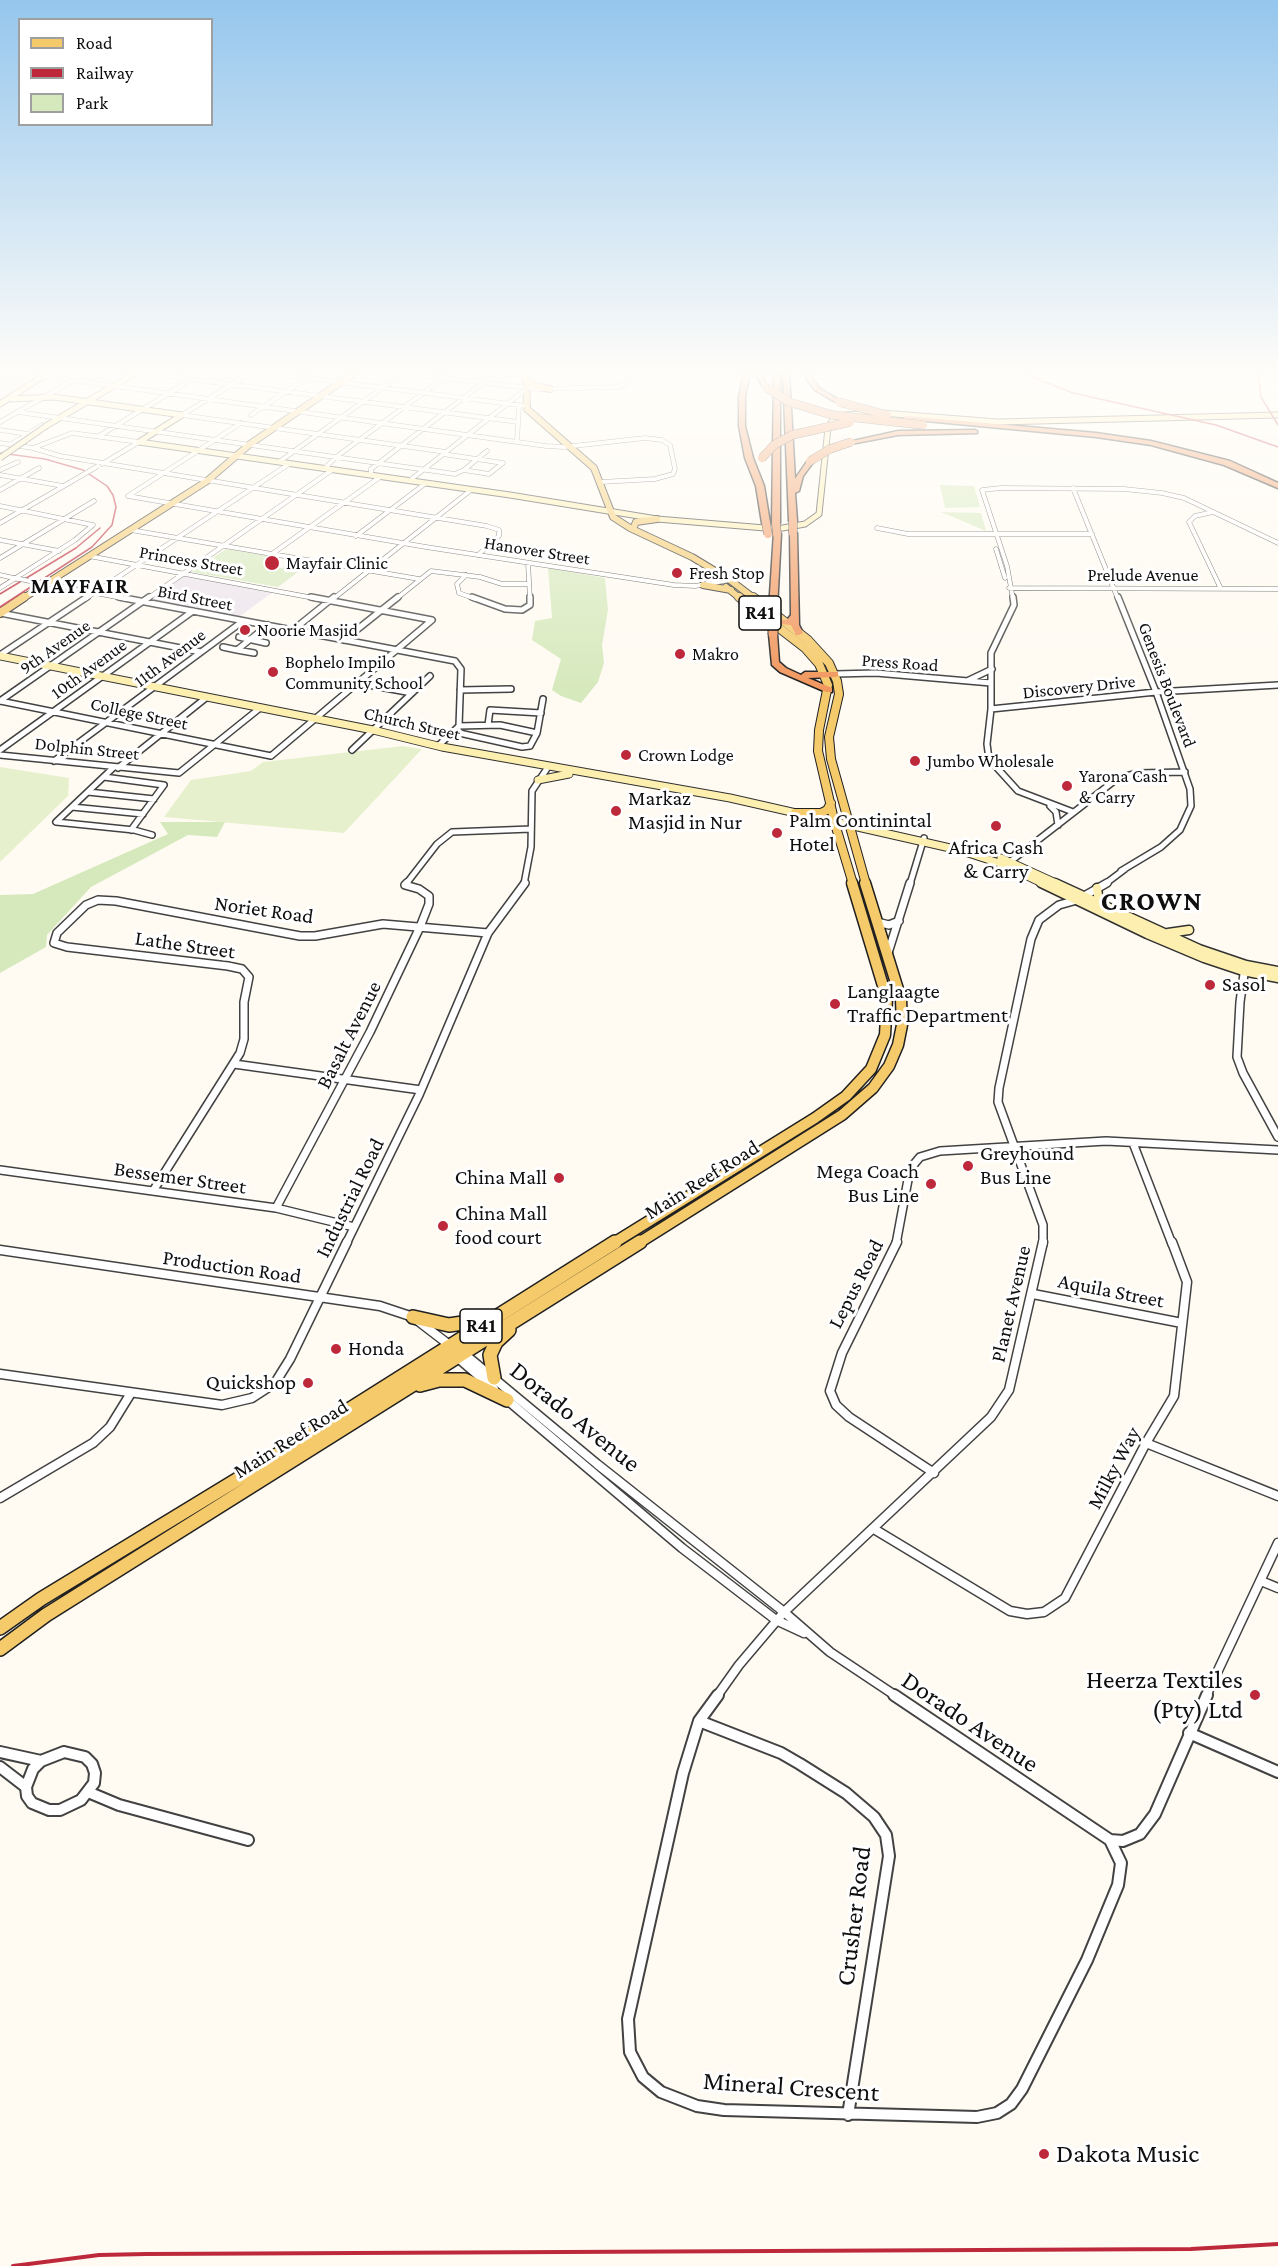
<!DOCTYPE html>
<style>
body{margin:0}
#map{position:relative;width:1278px;height:2266px;overflow:hidden;background:#fffbf2;font-family:"Crimson Pro",serif}
canvas{display:block}
.legend{position:absolute;left:18px;top:18px;width:195px;height:108px;box-sizing:border-box;background:#fff;border:2px solid #9f9f9f;margin:0;padding:8px 10px;list-style:none;font-size:18px;color:#0f0f0f}
.legend li{display:flex;align-items:center;gap:12px;height:30px}
.legend b{width:30px;border:2px solid #9f9f9f}
</style>
<div id="map">
<canvas width="1278" height="2266"></canvas>
<ul class="legend">
<li><b style="height:8px;background:#f5ca6b"></b>Road</li>
<li><b style="height:8px;background:#bd293b"></b>Railway</li>
<li><b style="height:16px;background:#d6e9bc"></b>Park</li>
</ul>
</div>
<script>
const ctx = document.querySelector('canvas').getContext('2d');
ctx.lineJoin = 'round';
function fill(path, color) { ctx.fillStyle = color; ctx.fill(path, 'evenodd'); }
const shape = rows => new Path2D(rows.map(r => 'M' + r).join(''));
function stroke(path, color, width, dash) { ctx.strokeStyle = color; ctx.lineWidth = width; ctx.lineCap = dash ? 'butt' : 'round'; ctx.setLineDash(dash || []); ctx.stroke(path); }
function drawText(font, color, halo, rows, align = 'center') {
  ctx.font = font + ' "Crimson Pro",serif'; ctx.lineWidth = 6; ctx.setLineDash([]); ctx.textBaseline = 'middle'; ctx.strokeStyle = halo; ctx.fillStyle = color; for (const [text, x, y, turn = 0] of rows) {
    ctx.save(); ctx.translate(x, y); ctx.rotate((+turn || 0) * Math.PI / 180); ctx.textAlign = isNaN(turn) ? turn : align; if (halo) ctx.strokeText(text, 0, 0); ctx.fillText(text, 0, 0); ctx.restore();
  }
}
const industrial = shape([
 [0,372,34,372,10,395,0,401],
 [184,576,273,592,239,617,149,601]
]);
const green = shape([
 [940,485,974,486,980,507,945,508],
 [941,512,981,513,986,531],
 [226,549,274,557,264,565,282,568,293,560,310,563,278,587,192,572],
 [548,568,605,578,608,610,602,645,604,663,598,682,581,703,561,696,552,690,561,659,532,640,535,621,552,618],
 [160,822,225,822,217,837,188,835,91,887,47,935,46,947,0,973,0,895,33,894,168,834]
]);
const pitch = shape([
 [403,746,422,749,344,833,164,817,191,780,251,771,263,762],
 [0,767,69,778,68,796,0,862]
]);
const streetFar4 = shape([
 [137,372,518,422],
 [261,372,526,406],
 [389,372,538,389,618,387,627,383,629,372],
 [486,372,526,376],
 [43,376,546,446,564,447,645,438,662,440,670,445,675,469,673,474,655,479,601,482],
 [45,376,70,372],
 [18,412,455,474,464,470,487,451],
 [182,415,446,452],
 [182,415,252,372],
 [251,415,308,377],
 [0,422,72,381],
 [0,430,28,434],
 [99,436,192,379],
 [517,442,519,405],
 [0,443,33,448,60,456,487,526,499,530,499,536,478,555],
 [10,445,42,425],
 [33,448,72,433,139,442],
 [443,454,503,463,489,474,464,470],
 [279,462,403,373],
 [102,464,139,442],
 [324,469,336,457,452,372],
 [0,470,18,462],
 [0,475,63,486],
 [371,475,371,469,497,372],
 [409,481,525,390],
 [1073,488,1118,599],
 [0,490,39,468],
 [128,496,426,547,674,585,695,586,730,580],
 [128,496,241,423],
 [0,506,93,525,75,540,0,588],
 [1213,512,1195,516,1189,522,1221,589],
 [0,523,69,483],
 [877,528,908,534,1092,534],
 [131,530,419,579],
 [356,536,426,483],
 [0,540,59,551],
 [489,545,540,552],
 [996,549,1005,578],
 [272,554,380,477],
 [89,556,319,599],
 [0,558,94,501],
 [528,563,530,599],
 [0,575,18,579],
 [466,575,457,584,459,593,476,599],
 [43,583,127,599],
 [1009,588,1278,589],
 [85,599,289,464],
 [147,599,332,470],
 [333,599,471,490],
 [396,599,431,571,480,577,502,584,527,584],
 [1013,599,1007,566,982,490,1001,488,1124,489,1162,493,1184,498,1278,543]
]);
const streetFar3 = shape([
 [119,597,455,661,461,669,459,726,438,746],
 [472,597,505,609,522,610,530,605,530,597],
 [1013,597,1014,605,991,653,991,709,987,744,989,759,1018,791,1073,812],
 [1118,597,1156,692,1190,789,1191,806,1180,830,1161,847,1121,871],
 [0,613,201,652],
 [293,630,334,597],
 [239,637,266,643],
 [344,640,398,597],
 [223,647,237,650],
 [254,653,237,650,268,625],
 [0,655,87,597],
 [835,674,876,673,991,683],
 [969,680,992,669],
 [358,683,412,693],
 [460,690,511,689],
 [0,701,271,756,432,620,311,597],
 [0,701,149,597],
 [991,709,1156,692,1278,685],
 [488,725,490,710,541,713],
 [459,726,500,725,537,733],
 [455,732,522,747,530,746,537,733,543,699],
 [0,750,193,611],
 [352,750,430,676],
 [0,755,179,773,260,708],
 [54,761,243,621],
 [114,767,56,822,134,830,152,835],
 [118,768,207,697],
 [104,777,164,785,131,830],
 [88,792,154,799],
 [1050,806,1056,812,1058,825],
 [72,807,143,814],
 [1011,861,1118,778,1138,773,1185,772],
 [406,884,437,844,452,832,531,829],
 [524,884,531,847,532,791,548,767],
 [910,884,924,838],
 [1105,884,1125,869]
]);
const streetFar2 = shape([
 [877,922,889,925,899,921],
 [888,953,910,883],
 [1245,967,1240,1002,1237,1057,1243,1073,1278,1137],
 [234,1064,421,1090],
 [1133,1143,1172,1244],
 [0,1170,276,1208,354,1227],
 [153,1191,240,1053,244,1039,244,1002,249,977,242,969,228,966,67,947,54,943,57,933,86,905,98,900,116,901,300,936,315,936,383,924,488,933],
 [276,1208,370,1032,420,927,429,904,429,896,419,889,405,885,407,883],
 [346,1244,419,1095,488,933,525,883],
 [896,1244,910,1169,920,1157,940,1151,1106,1141,1278,1150],
 [1043,1244,1043,1225,998,1102,999,1088,1031,939,1039,920,1059,905,1077,900,1107,883]
]);
const streetFar1 = shape([
 [897,1242,842,1353,830,1391,836,1405,849,1417,934,1473],
 [0,1250,380,1306,413,1317,452,1347],
 [1033,1294,1182,1323],
 [462,1352,597,1464,784,1612],
 [457,1357,494,1389],
 [0,1374,222,1405,252,1398,275,1383,290,1359,347,1242],
 [505,1398,682,1548,776,1620,804,1633],
 [1146,1443,1278,1496],
 [0,1498,93,1443,110,1427,131,1393],
 [874,1529,1010,1611,1027,1614,1044,1612,1065,1598,1146,1443,1174,1396,1187,1282,1172,1242],
 [1261,1581,1278,1588],
 [784,1612,830,1652,896,1696],
 [784,1612,991,1417,1009,1390,1043,1242],
 [717,1696,739,1665,784,1612],
 [1206,1696,1278,1543]
]);
const street = shape([
 [718,1695,699,1721,683,1773,628,2019,630,2052,643,2077,661,2092,697,2106,724,2110,977,2117,997,2113,1011,2104,1022,2089,1087,1960,1118,1885,1121,1863,1110,1840,894,1695],
 [699,1721,781,1753,800,1764,846,1793,874,1817,886,1835,889,1856,848,2115],
 [1189,1733,1278,1772],
 [0,1752,41,1761],
 [64,1752,85,1757,92,1764,95,1773,94,1783,81,1800,60,1810,49,1810,32,1803,27,1796,26,1787,33,1769,41,1761,64,1752],
 [0,1767,26,1787],
 [88,1792,119,1805,248,1840],
 [1110,1840,1123,1841,1140,1834,1155,1814,1207,1695]
]);
const secondaryFar2 = shape([
 [11,399,54,397,182,415],
 [0,404,43,376,44,372],
 [46,426,137,372],
 [139,442,510,495,657,519,777,529,805,524,819,514,828,428,832,421,845,415,882,413,998,422,1278,415],
 [139,442,182,415]
]);
const secondaryFar1 = shape([
 [0,656,373,730,442,747,730,798,959,850,1002,864,1044,884],
 [538,780,569,774],
 [1001,858,1058,884]
]);
const secondary = shape([
 [1041,883,1147,934,1204,958,1243,971,1278,978],
 [1055,883,1199,949,1246,965,1278,971],
 [1097,888,1099,902],
 [1168,933,1189,930]
]);
const primaryFar3 = shape([
 [526,372,527,409,594,468,613,517,630,528,692,557,730,580,755,599],
 [526,379,536,386,550,389],
 [633,529,636,522,657,519],
 [703,585,731,590],
 [726,587,741,599],
 [22,599,207,481,250,444,356,372]
]);
const primaryFar2 = shape([
 [739,597,805,648,819,664,828,685,819,730,818,751,835,824,853,884],
 [753,597,808,640,829,663,837,681,839,694,829,737,831,759,866,884],
 [0,613,24,597],
 [795,813,821,813,827,810,831,803]
]);
const primaryFar1 = shape([
 [612,1244,815,1118,846,1096,871,1069,885,1035,887,999,852,883],
 [637,1244,842,1115,873,1088,889,1066,898,1045,902,1025,901,999,865,883]
]);
const primary = shape([
 [413,1317,449,1325,483,1320],
 [494,1378,490,1355,496,1342,509,1330],
 [420,1385,439,1380,465,1380,507,1400],
 [0,1628,41,1599,266,1462,615,1242],
 [0,1649,46,1615,640,1242]
]);
const highway = shape([
 [744,372,750,372,745,397,745,426,753,458,764,486,770,523,766,525,762,523,756,486,745,458,739,426,739,397,744,372],
 [754,372,760,372,768,388,764,388,754,372],
 [774,372,780,372,780,523,776,525,772,523,774,372],
 [783,372,789,372,795,479,808,460,814,461,803,476,799,491,795,493,797,521,793,523,789,521,783,372],
 [805,372,811,372,813,380,819,388,841,401,841,403,837,403,815,390,807,380,805,372],
 [906,416,1096,433,1151,441,1230,461,1278,483,1278,488,1224,465,1151,445,1096,437,904,419,903,418,906,416],
 [975,430,977,431,977,433,898,435,851,444,848,442,898,431,975,430],
 [790,531,797,533,799,625,803,633,799,635,796,635,791,625,770,623,766,621,770,619,787,620,791,615,790,531],
 [774,532,781,534,777,609,773,611,769,609,774,532],
 [773,631,777,634,779,662,786,668,801,675,805,672,838,672,838,676,835,677,808,678,832,688,832,692,826,692,780,672,772,665,769,634,773,631]
]);
const railFar1 = shape([
 [1019,372,1073,393,1216,425,1278,447],
 [1258,372,1261,397,1278,425],
 [0,453,45,459,83,470,107,486,113,495,116,507,112,525,92,547,0,607],
 [0,594,76,548,100,528]
]);
const rail = shape([
 [13,2266,99,2255,146,2254,1191,2249,1278,2244]
]);
const streetBridge = shape([
 [69,483,98,466],
 [20,579,39,583]
]);
const secondaryBridge = shape([
 [0,458,46,426]
]);
const highwayBridgeFar1 = shape([
 [766,387,789,402,832,415,923,425],
 [839,402,887,415],
 [762,458,774,445,792,435,850,422],
 [810,461,830,449,851,442],
 [793,521,793,533],
 [766,523,768,534],
 [776,523,777,534]
]);
const highwayBridge = shape([
 [773,609,773,634]
]);
const markers = [
 [272,563,8,"#bd293b"],
 [677,573,6,"#bd293b"],
 [245,630,6,"#bd293b"],
 [680,654,6,"#bd293b"],
 [273,672,6,"#bd293b"],
 [626,755,6,"#bd293b"],
 [915,761,6,"#bd293b"],
 [1067,786,6,"#bd293b"],
 [616,811,6,"#bd293b"],
 [996,826,6,"#bd293b"],
 [777,833,6,"#bd293b"],
 [1210,985,6,"#bd293b"],
 [835,1004,6,"#bd293b"],
 [968,1166,6,"#bd293b"],
 [559,1178,6,"#bd293b"],
 [931,1184,6,"#bd293b"],
 [443,1226,6,"#bd293b"],
 [336,1349,6,"#bd293b"],
 [308,1383,6,"#bd293b"],
 [1255,1695,6,"#bd293b"],
 [1044,2154,6,"#bd293b"]
];
const farStreetnames = [
 ["Hanover Street",537,551,9],
 ["Princess Street",191,561,10],
 ["Prelude Avenue",1143,575],
 ["Bird Street",195,598,11],
 ["9th Avenue",55,647,-35],
 ["11th Avenue",170,658,-37],
 ["Press Road",900,663,4],
 ["10th Avenue",89,669,-36],
 ["Genesis Boulevard",1167,685,69],
 ["Discovery Drive",1079,687,-6],
 ["College Street",139,714,12],
 ["Church Street",412,724,13],
 ["Dolphin Street",87,749,6]
];
const farPoinames = [
 ["Mayfair Clinic",286,563],
 ["Fresh Stop",689,573],
 ["Noorie Masjid",257,630],
 ["Makro",692,654],
 ["Bophelo Impilo",285,662],
 ["Community School",285,683],
 ["Crown Lodge",638,755],
 ["Jumbo Wholesale",927,761],
 ["Yarona Cash",1079,776],
 ["& Carry",1079,797]
];
const shields = [
 [760,613,42],
 [481,1326,42]
];
const shieldNames = [
 ["R41",760,613],
 ["R41",481,1326]
];
const poiNames = [
 ["Markaz",628,799],
 ["Masjid in Nur",628,823],
 ["Palm Continintal",789,821],
 ["Hotel",789,845],
 ["Africa Cash",996,848,"center"],
 ["& Carry",996,872,"center"],
 ["Sasol",1222,985],
 ["Langlaagte",847,992],
 ["Traffic Department",847,1016],
 ["Greyhound",980,1154],
 ["Bus Line",980,1178],
 ["Mega Coach",919,1172,"right"],
 ["Bus Line",919,1196,"right"],
 ["China Mall",547,1178,"right"],
 ["China Mall",455,1214],
 ["food court",455,1238],
 ["Honda",348,1349],
 ["Quickshop",296,1383,"right"]
];
const streetNames = [
 ["Noriet Road",264,910,8],
 ["Lathe Street",185,945,8],
 ["Basalt Avenue",349,1035,-63],
 ["Bessemer Street",180,1178,8],
 ["Main Reef Road",702,1180,-32],
 ["Industrial Road",350,1198,-64],
 ["Production Road",232,1267,8],
 ["Lepus Road",856,1284,-63],
 ["Aquila Street",1111,1291,11],
 ["Planet Avenue",1011,1304,-77],
 ["Main Reef Road",291,1439,-32],
 ["Milky Way",1114,1468,-62]
];
const farDistrictnames = [
 ["MAYFAIR",80,586]
];
const nearStreetnames = [
 ["Dorado Avenue",575,1417,39],
 ["Dorado Avenue",970,1722,34],
 ["Crusher Road",854,1916,-83],
 ["Mineral Crescent",791,2087,4]
];
const nearPoinames = [
 ["Heerza Textiles",1243,1680],
 ["(Pty) Ltd",1243,1710],
 ["Dakota Music",1056,2154,"left"]
];
const districtNames = [
 ["CROWN",1152,902]
];
fill(industrial, '#ece4ed');
fill(green, '#d6e9bc');
fill(pitch, '#e7f0cd');
stroke(streetFar4, '#424242', 5);
stroke(streetFar3, '#424242', 8);
stroke(streetFar2, '#424242', 10);
stroke(streetFar1, '#424242', 11);
stroke(street, '#424242', 14);
stroke(secondaryFar2, '#313131', 7);
stroke(secondaryFar1, '#313131', 9);
stroke(secondary, '#313131', 11);
stroke(primaryFar3, '#202020', 8);
stroke(primaryFar2, '#202020', 10);
stroke(primaryFar1, '#202020', 13);
stroke(primary, '#202020', 16);
stroke(highway, '#202020', 3);
stroke(streetFar4, '#fff', 4);
stroke(streetFar3, '#fff', 5);
stroke(streetFar2, '#fff', 7);
stroke(streetFar1, '#fff', 8);
stroke(street, '#fff', 10);
stroke(secondaryFar2, '#fdefaf', 5);
stroke(secondaryFar1, '#fdefaf', 7);
stroke(secondary, '#fdefaf', 8);
stroke(primaryFar3, '#f5ca6b', 6);
stroke(primaryFar2, '#f5ca6b', 8);
stroke(primaryFar1, '#f5ca6b', 10);
stroke(primary, '#f5ca6b', 13);
fill(highway, '#f1975e');
stroke(railFar1, '#bd293b', 1.5);
stroke(rail, '#bd293b', 4);
stroke(streetBridge, '#424242', 5, []);
stroke(secondaryBridge, '#313131', 7, []);
stroke(highwayBridgeFar1, '#202020', 9, []);
stroke(highwayBridge, '#202020', 11, []);
stroke(streetBridge, '#fff', 4);
stroke(secondaryBridge, '#fdefaf', 5);
stroke(highwayBridgeFar1, '#f1975e', 8);
stroke(highwayBridge, '#f1975e', 9);
const sky = ctx.createLinearGradient(0, 0, 0, 689);
sky.addColorStop(0, '#95c6ed');
sky.addColorStop(0.54, '#fffdf9');
sky.addColorStop(1, '#fffdf900');
ctx.fillStyle = sky;
ctx.fillRect(0, 0, 1278, 689);
for (const [x, y, r, color] of markers) { const dot = new Path2D(); dot.arc(x, y, r, 0, 2 * Math.PI); ctx.fillStyle = color; ctx.fill(dot); stroke(dot, '#fff', 2); }
drawText('18px', '#0f0f0f', '#fff', farStreetnames);
drawText('18px', '#0f0f0f', '#fff', farPoinames, 'left');
for (const [x, y, w] of shields) { const box = new Path2D(); box.roundRect(x - w / 2, y - 17, w, 34, 4.5); ctx.fillStyle = '#fff'; ctx.fill(box); stroke(box, '#0f0f0f', 1.5); }
drawText('bold 20px', '#0f0f0f', null, shieldNames);
drawText('21px', '#0f0f0f', '#fff', poiNames, 'left');
drawText('21px', '#0f0f0f', '#fff', streetNames);
ctx.letterSpacing = '1.5px';
drawText('bold 22px', '#0f0f0f', '#fff', farDistrictnames);
ctx.letterSpacing = '0px';
drawText('26px', '#0f0f0f', '#fff', nearStreetnames);
drawText('26px', '#0f0f0f', '#fff', nearPoinames, 'right');
ctx.letterSpacing = '1.5px';
drawText('bold 27px', '#0f0f0f', '#fff', districtNames);
ctx.letterSpacing = '0px';
</script>
